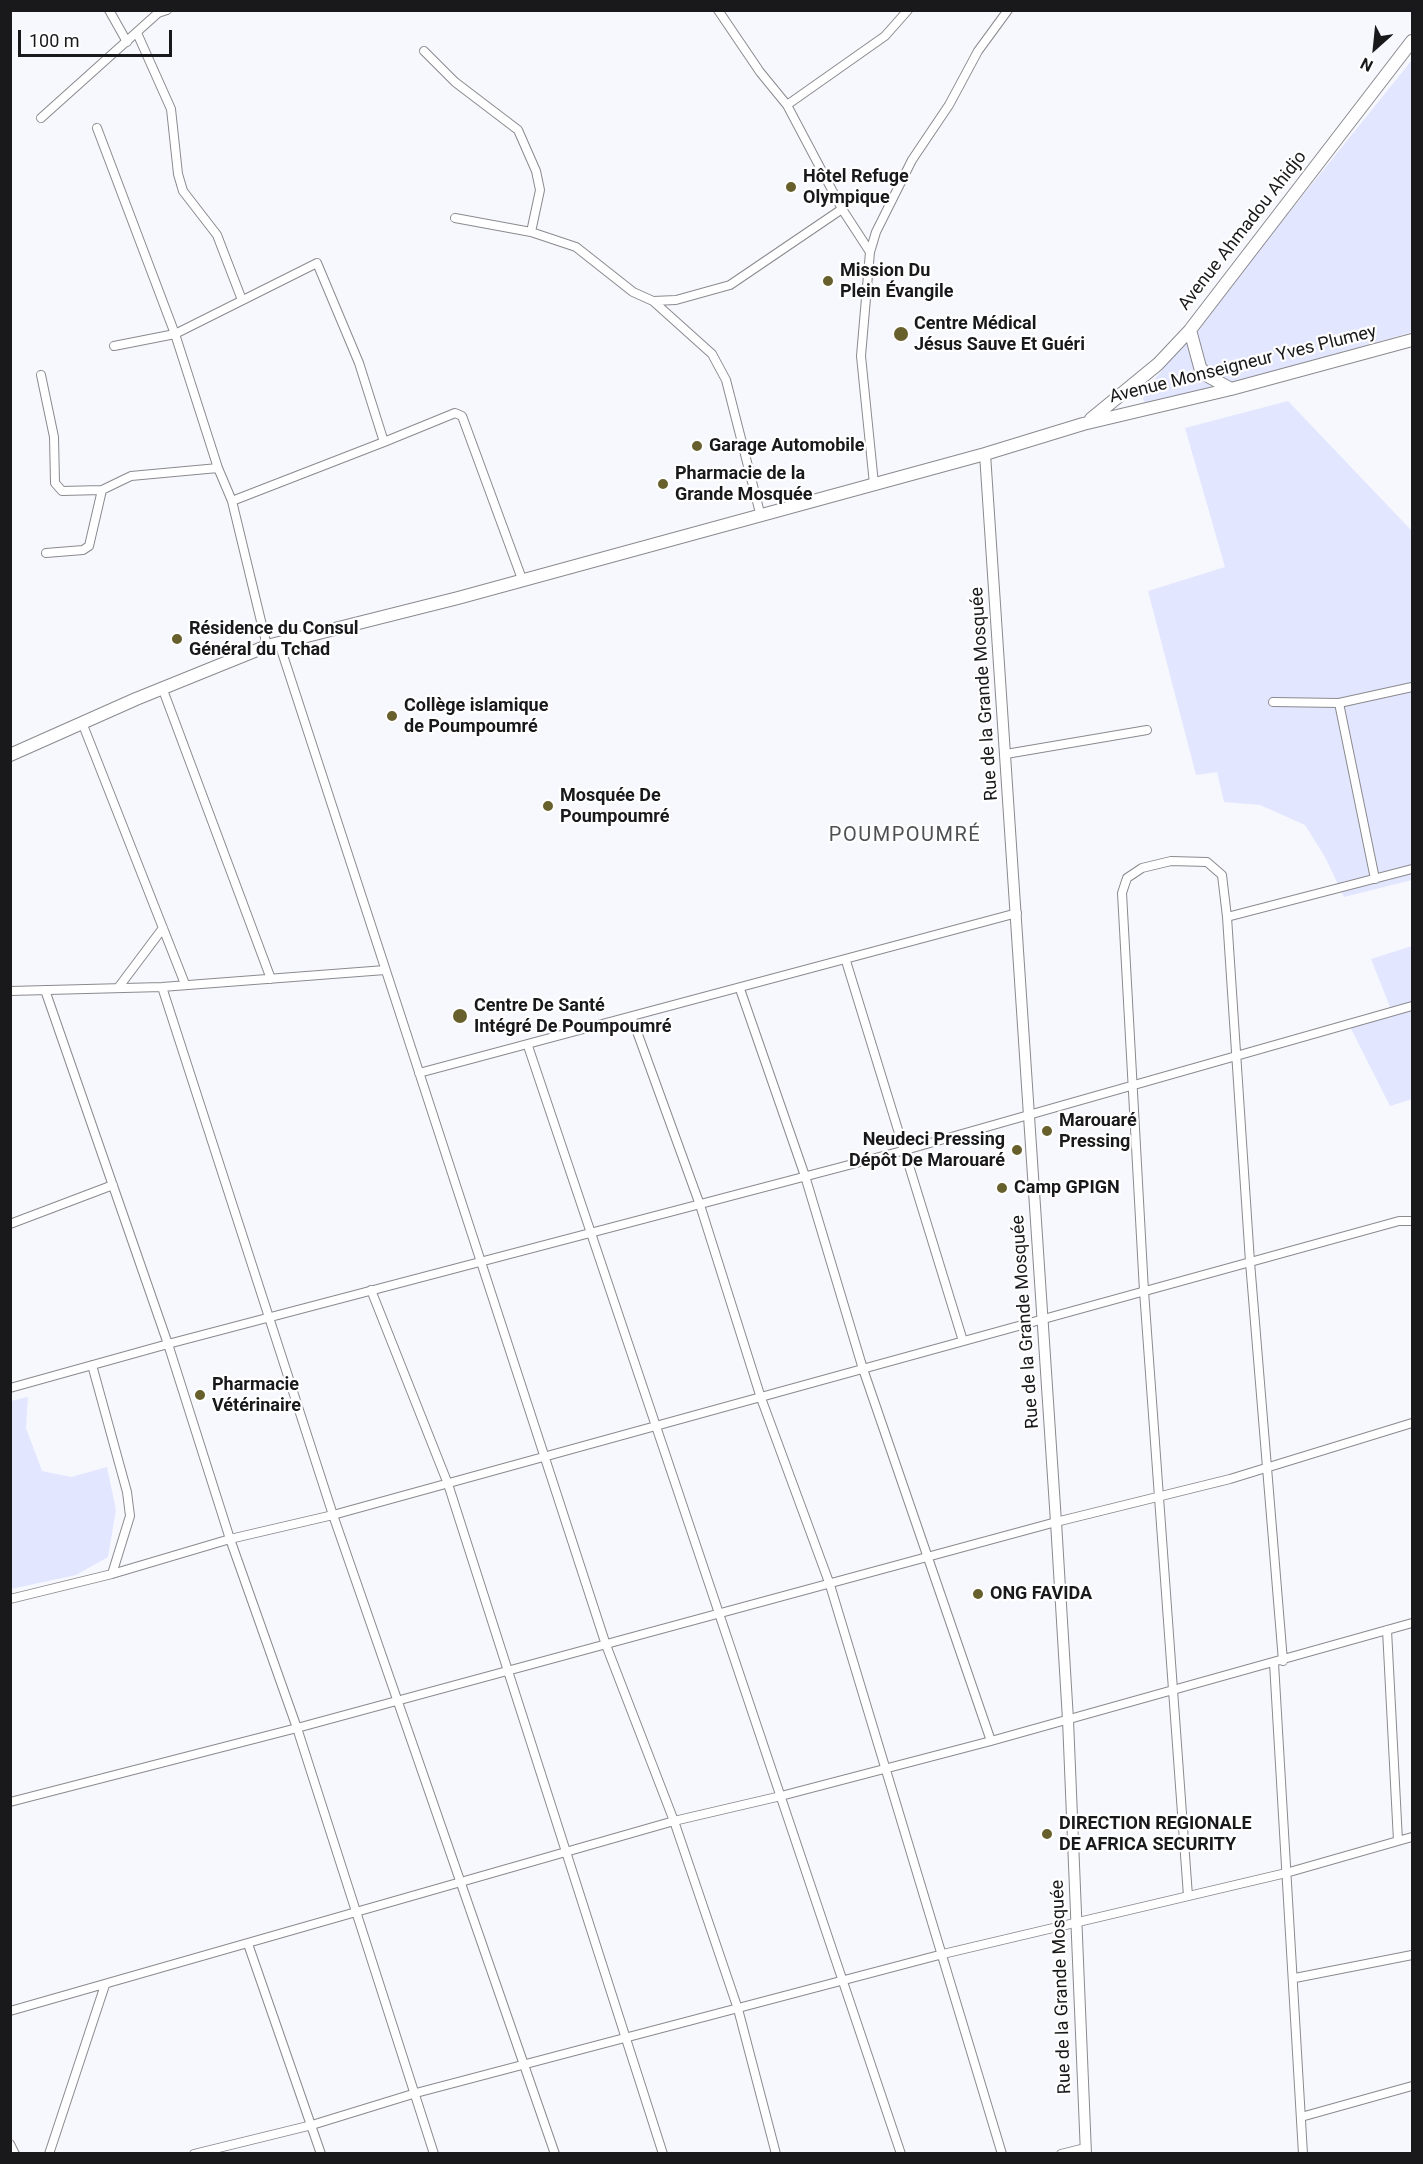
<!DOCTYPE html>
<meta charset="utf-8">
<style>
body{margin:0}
#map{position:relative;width:1423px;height:2164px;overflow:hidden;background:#f7f8fd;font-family:Roboto,sans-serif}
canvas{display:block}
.frame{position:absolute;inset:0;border:12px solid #19191b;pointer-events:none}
.north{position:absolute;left:1345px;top:18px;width:60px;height:60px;-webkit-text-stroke:4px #fff;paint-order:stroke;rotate:207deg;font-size:16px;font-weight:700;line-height:24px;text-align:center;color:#19191b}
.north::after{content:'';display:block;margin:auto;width:21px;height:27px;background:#19191b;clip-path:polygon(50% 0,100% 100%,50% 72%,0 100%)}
.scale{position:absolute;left:18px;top:30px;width:154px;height:27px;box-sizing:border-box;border:3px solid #19191b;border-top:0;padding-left:8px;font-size:18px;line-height:21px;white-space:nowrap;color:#19191b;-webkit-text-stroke:4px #fff;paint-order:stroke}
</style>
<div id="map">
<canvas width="1423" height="2164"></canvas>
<div class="frame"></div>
<div class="north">N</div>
<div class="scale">100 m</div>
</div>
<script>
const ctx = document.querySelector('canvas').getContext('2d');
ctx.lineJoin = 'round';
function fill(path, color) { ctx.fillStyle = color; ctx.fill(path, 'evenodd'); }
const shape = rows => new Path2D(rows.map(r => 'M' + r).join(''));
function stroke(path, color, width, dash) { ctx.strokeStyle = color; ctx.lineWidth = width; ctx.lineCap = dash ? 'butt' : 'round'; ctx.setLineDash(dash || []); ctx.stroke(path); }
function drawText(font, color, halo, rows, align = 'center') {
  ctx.font = font + ' Roboto,sans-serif'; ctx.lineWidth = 4.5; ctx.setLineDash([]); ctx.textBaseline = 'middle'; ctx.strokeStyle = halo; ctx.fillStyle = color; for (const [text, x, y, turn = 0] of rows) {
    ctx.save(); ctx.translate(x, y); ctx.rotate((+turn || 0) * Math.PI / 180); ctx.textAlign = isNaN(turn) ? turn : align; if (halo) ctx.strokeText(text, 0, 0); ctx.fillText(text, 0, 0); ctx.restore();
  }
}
const green = shape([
 [1412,60,1412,332,1152,406,1146,404,1143,400,1145,391],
 [1288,401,1412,531,1412,880,1344,897,1325,857,1305,825,1260,805,1224,802,1217,772,1196,775,1148,591,1225,567,1185,428],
 [1412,946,1412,1099,1390,1106,1347,1021,1390,1007,1371,959],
 [28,1397,26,1428,42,1471,71,1477,107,1467,116,1510,108,1557,76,1575,11,1589,11,1401]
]);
const minor = shape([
 [109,10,127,42],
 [718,10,760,72,787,105,842,209,870,252],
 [137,33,171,109,178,174,183,191,217,235,242,300],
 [424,51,455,82,518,130,536,171,540,190,531,232],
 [787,105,885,36,908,10],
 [41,118,158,13,167,10],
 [97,128,175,334,317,263,359,363,384,442,232,501],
 [455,218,531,232,576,247,633,292,653,301,676,300,730,285,842,209],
 [653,301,712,354,726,380,760,513],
 [114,346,175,334,218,468,232,501,267,646],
 [41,375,54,437,55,483,62,491,102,490,131,476,218,468],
 [384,442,455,413,462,416,522,579],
 [874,484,861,356,870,252,876,232,912,160,949,105,978,51,1008,10],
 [46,553,83,550,89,546,102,490],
 [279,643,606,1645,674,1821,738,2009,776,2154],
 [163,690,271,979],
 [1273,702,1339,703,1412,687],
 [1339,703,1375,879],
 [83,725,185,984],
 [1006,754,1147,730],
 [1227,917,1412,869],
 [846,961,963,1341],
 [162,987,333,1515,555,2154],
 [118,988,163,928],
 [740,989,805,1176,863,1369,991,1741],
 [45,990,168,1344,230,1539,297,1728,434,2154],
 [10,991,162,987,385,970],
 [632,1018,700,1205,761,1398,830,1585,1002,2154],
 [528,1046,901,2154],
 [419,1073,1017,913],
 [10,1224,113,1185],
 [371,1290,448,1484,663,2154],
 [92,1365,127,1492,130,1516,112,1574],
 [10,1388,168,1344,902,1151,1412,1006],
 [10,1599,112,1574,230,1539,333,1515,1399,1221,1412,1221],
 [1387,1630,1398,1841],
 [1274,1663,1303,2154],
 [10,1802,297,1728,1056,1522,1230,1479,1412,1423],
 [1188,1896,1144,1291,1122,893,1127,878,1142,868,1171,861,1207,862,1222,875,1227,917,1250,1262,1283,1661],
 [248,1944,321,2154],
 [1295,1978,1412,1955],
 [10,2011,674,1821,781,1796,991,1741,1412,1623],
 [1301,2117,1412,2086],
 [10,2144,15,2154],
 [49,2154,105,1985],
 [194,2154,312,2125,416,2093,943,1954,1286,1873,1412,1837],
 [1061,2154,1085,2148]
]);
const tertiary = shape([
 [985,454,1056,1522,1068,1720,1086,2154]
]);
const secondary = shape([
 [1190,330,1200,367,1206,375,1231,389],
 [1091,419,1158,364,1190,330,1412,41],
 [10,755,136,699,267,646,458,598,985,454,1083,424,1231,389,1412,340]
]);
const markers = [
 [791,187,6,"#675f2c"],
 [828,281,6,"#675f2c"],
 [901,334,8,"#675f2c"],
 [697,446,6,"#675f2c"],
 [663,484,6,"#675f2c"],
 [177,639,6,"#675f2c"],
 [392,716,6,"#675f2c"],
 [548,806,6,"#675f2c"],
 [460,1016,8,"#675f2c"],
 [1047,1131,6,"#675f2c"],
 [1017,1150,6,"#675f2c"],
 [1002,1188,6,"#675f2c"],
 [200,1395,6,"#675f2c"],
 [978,1594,6,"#675f2c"],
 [1047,1834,6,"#675f2c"]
];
const poiNames = [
 ["Hôtel Refuge",803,177],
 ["Olympique",803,198],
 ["Mission Du",840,271],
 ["Plein Évangile",840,292],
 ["Centre Médical",914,324],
 ["Jésus Sauve Et Guéri",914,345],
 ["Garage Automobile",709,446],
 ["Pharmacie de la",675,474],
 ["Grande Mosquée",675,495],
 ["Résidence du Consul",189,629],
 ["Général du Tchad",189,650],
 ["Collège islamique",404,706],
 ["de Poumpoumré",404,727],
 ["Mosquée De",560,796],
 ["Poumpoumré",560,817],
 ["Centre De Santé",474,1006],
 ["Intégré De Poumpoumré",474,1027],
 ["Marouaré",1059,1121],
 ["Pressing",1059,1142],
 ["Neudeci Pressing",1005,1140,"right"],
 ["Dépôt De Marouaré",1005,1161,"right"],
 ["Camp GPIGN",1014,1188],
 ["Pharmacie",212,1385],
 ["Vétérinaire",212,1406],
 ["ONG FAVIDA",990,1594],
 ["DIRECTION REGIONALE",1059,1824],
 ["DE AFRICA SECURITY",1059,1845]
];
const streetNames = [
 ["Avenue Ahmadou Ahidjo",1243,231,-52],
 ["Avenue Monseigneur Yves Plumey",1243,365,-14],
 ["Rue de la Grande Mosquée",985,694,-94],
 ["Rue de la Grande Mosquée",1026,1322,-94],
 ["Rue de la Grande Mosquée",1062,1987,-92]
];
const neighbourhoodNames = [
 ["POUMPOUMRÉ",905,836]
];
fill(green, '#e3e6ff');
stroke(minor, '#8a8a8f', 10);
stroke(tertiary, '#8a8a8f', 12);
stroke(secondary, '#8a8a8f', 14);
stroke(minor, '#fff', 8);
stroke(tertiary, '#fff', 10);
stroke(secondary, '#fff', 12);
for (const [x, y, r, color] of markers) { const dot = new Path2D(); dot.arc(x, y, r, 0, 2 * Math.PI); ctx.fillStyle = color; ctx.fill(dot); stroke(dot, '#fff', 2); }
drawText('bold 18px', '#19191b', '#fff', poiNames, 'left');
drawText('18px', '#19191b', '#fff', streetNames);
ctx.letterSpacing = '1.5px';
drawText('20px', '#4f5054', '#fff', neighbourhoodNames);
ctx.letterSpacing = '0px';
</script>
